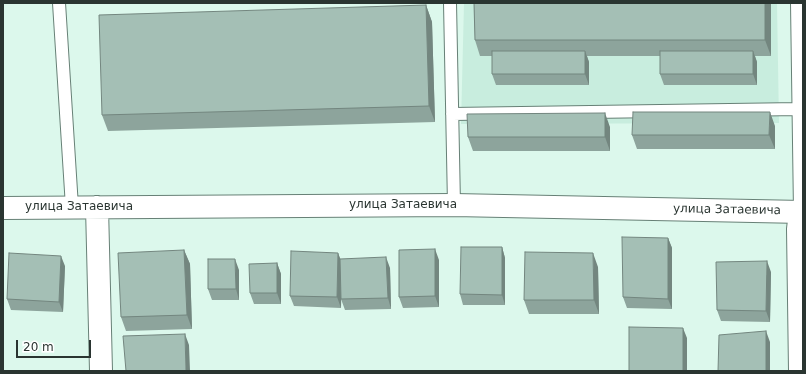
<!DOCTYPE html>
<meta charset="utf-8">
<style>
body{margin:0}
#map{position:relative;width:806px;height:374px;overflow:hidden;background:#dcf8ec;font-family:"DejaVu Sans",sans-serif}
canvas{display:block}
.frame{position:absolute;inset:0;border:4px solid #2a3531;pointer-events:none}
.scale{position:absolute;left:16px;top:340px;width:75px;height:18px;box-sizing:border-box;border:2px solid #2a3531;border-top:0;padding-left:5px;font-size:12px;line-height:14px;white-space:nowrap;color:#2a3531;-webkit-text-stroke:3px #fff;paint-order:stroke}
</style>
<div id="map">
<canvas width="806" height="374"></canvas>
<div class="frame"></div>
<div class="scale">20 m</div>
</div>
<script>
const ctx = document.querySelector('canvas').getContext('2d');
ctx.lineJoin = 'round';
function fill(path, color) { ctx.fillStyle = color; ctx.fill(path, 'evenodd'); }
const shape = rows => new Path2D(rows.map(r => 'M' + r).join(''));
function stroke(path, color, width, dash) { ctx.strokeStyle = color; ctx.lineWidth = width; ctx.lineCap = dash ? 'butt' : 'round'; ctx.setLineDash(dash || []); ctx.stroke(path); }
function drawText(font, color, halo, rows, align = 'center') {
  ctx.font = font + ' "DejaVu Sans",sans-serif'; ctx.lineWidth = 3; ctx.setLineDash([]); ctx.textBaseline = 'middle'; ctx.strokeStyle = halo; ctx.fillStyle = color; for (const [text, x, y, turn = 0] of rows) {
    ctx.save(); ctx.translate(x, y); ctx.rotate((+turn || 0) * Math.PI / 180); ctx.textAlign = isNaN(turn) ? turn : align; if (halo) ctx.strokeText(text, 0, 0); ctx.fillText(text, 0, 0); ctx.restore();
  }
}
const built = shape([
 [464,3,777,3,779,123,461,124]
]);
const service = shape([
 [59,3,72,207],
 [450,3,454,205],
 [797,3,800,212],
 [452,114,799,109]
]);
const minor = shape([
 [800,212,798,229,800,371]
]);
const tertiary = shape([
 [97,207,101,371],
 [3,208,454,205,803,212]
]);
const wall = shape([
 [474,3,771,3,771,56,755,56,757,62,757,85,664,85,660,74,660,56,587,56,589,62,589,85,496,85,492,74,492,56,480,56,475,40],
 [426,5,432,22,435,122,108,131,102,115],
 [775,126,775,149,637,149,632,135],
 [610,127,610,151,473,151,468,137],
 [668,238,672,248,672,309,627,308,623,297],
 [502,247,505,258,505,305,463,305,460,294],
 [184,250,190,264,192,329,126,331,121,317],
 [338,253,340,259,390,268,391,309,345,310,341,299,341,294,341,308,294,306,290,296],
 [439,260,439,307,403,308,399,297],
 [277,263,281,274,281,304,254,304,250,293],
 [65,266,63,312,11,310,7,299],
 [598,267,599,314,529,314,524,300],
 [239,270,239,300,212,300,208,289],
 [771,272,770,322,721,321,717,310]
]);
const shadedWall = shape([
 [765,3,771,3,771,56,765,40],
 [426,5,432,22,435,122,429,106],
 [585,51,589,62,589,85,585,74],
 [753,51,757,62,757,85,753,74],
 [770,112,775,126,775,149,769,135],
 [605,113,610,127,610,151,605,137],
 [668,238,672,248,672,309,668,299],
 [502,247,505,258,505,305,502,295],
 [435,249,439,260,439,307,435,296],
 [184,250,190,264,192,329,187,315],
 [338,253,342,263,341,308,337,297],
 [593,253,598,267,599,314,594,300],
 [61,256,65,266,63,312,59,302],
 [386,257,390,268,391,309,388,298],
 [235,259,239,270,239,300,236,289],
 [767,261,771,272,770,322,766,311],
 [277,263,281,274,281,304,277,293],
 [683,328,687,338,687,371,683,371],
 [766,331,770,342,770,371,766,371],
 [185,334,189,345,190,371,186,371]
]);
const building = shape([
 [474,3,765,3,765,40,475,40,474,3],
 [426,5,429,106,102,115,99,15,426,5],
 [492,51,585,51,585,74,492,74,492,51],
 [660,51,753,51,753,74,660,74,660,51],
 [633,112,770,112,769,135,632,135,633,112],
 [605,113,605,137,468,137,467,114,605,113],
 [622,237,668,238,668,299,623,297,622,237],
 [461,247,502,247,502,295,460,294,461,247],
 [435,249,435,296,399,297,399,250,435,249],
 [184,250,187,315,121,317,118,253,184,250],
 [291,251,338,253,337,297,290,296,291,251],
 [525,252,593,253,594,300,524,300,525,252],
 [9,253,61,256,59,302,7,299,9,253],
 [386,257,388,298,341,299,340,259,386,257],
 [208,259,235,259,236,289,208,289,208,259],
 [767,261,766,311,717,310,716,262,767,261],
 [277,263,277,293,250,293,249,264,277,263],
 [629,327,683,328,683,371,629,371,629,327],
 [766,331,766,371,718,371,719,335,766,331],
 [185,334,186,371,126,371,123,336,185,334]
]);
const streetNames = [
 ["улица Затаевича",403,205],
 ["улица Затаевича",79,207],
 ["улица Затаевича",727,210,1]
];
fill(built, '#c8edde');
stroke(service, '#678076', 14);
stroke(minor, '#678076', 24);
stroke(tertiary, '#678076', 24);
stroke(service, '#fff', 12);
stroke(minor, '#fff', 22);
stroke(tertiary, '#fff', 22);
fill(wall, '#8da49c');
fill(shadedWall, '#73867f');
fill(building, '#a4bfb5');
stroke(building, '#73867f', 1);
drawText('12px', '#2a3531', '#fff', streetNames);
</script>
